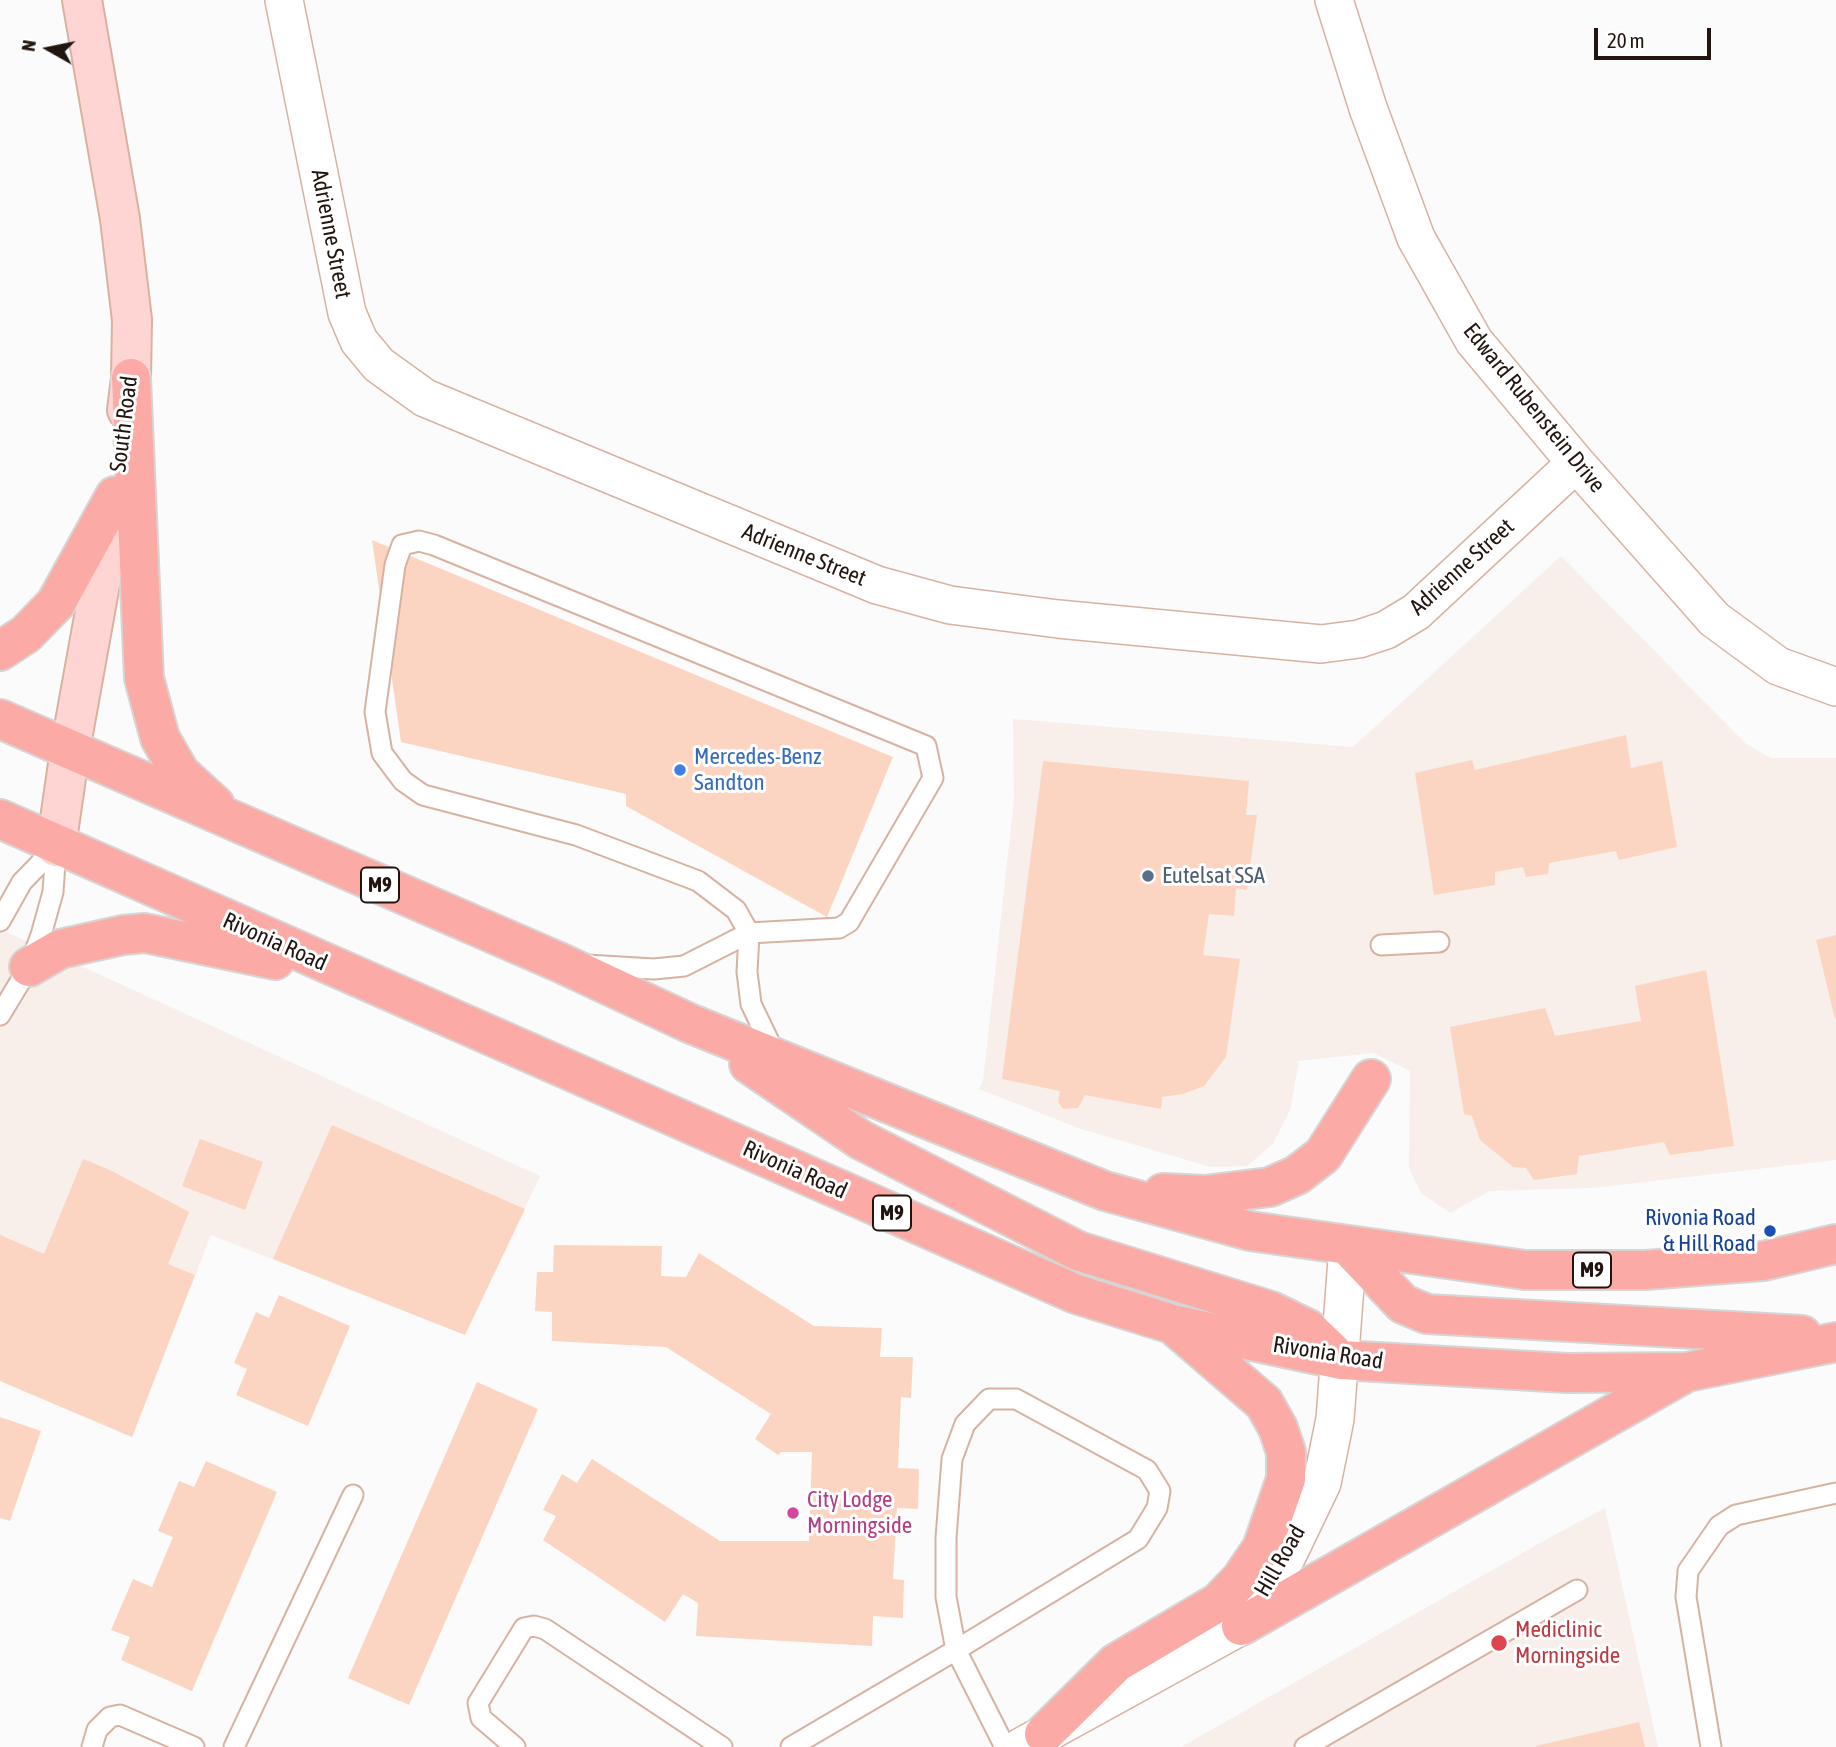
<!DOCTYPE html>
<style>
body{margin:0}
#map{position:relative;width:1836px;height:1747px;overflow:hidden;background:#fbfbfb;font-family:"Asap Condensed",sans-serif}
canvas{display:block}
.north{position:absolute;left:14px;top:14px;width:70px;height:70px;-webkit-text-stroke:5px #fff;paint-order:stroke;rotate:279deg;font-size:19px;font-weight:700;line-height:28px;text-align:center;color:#22150f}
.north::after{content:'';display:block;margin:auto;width:24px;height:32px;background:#22150f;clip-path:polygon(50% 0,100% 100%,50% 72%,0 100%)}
.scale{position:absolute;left:1594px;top:28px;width:117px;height:32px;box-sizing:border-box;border:4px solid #22150f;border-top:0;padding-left:9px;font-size:21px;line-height:24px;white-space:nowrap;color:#22150f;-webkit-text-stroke:5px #fff;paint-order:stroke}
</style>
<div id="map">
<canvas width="1836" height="1747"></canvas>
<div class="north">N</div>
<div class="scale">20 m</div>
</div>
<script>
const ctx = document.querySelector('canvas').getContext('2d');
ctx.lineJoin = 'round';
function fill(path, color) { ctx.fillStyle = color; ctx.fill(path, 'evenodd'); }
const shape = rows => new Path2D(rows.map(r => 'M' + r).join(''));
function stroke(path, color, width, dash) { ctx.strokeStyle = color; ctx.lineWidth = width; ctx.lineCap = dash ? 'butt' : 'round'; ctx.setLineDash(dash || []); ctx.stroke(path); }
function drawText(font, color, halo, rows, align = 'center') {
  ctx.font = font + ' "Asap Condensed",sans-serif'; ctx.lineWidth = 6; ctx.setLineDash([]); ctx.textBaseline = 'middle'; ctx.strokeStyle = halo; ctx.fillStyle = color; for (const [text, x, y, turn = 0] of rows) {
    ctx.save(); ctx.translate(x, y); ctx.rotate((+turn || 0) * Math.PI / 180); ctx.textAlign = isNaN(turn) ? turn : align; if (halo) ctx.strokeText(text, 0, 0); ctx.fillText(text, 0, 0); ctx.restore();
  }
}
const built = shape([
 [1561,556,1746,744,1771,758,1836,758,1836,1160,1592,1188,1490,1191,1450,1213,1421,1193,1409,1168,1410,1071,1373,1053,1299,1061,1290,1110,1273,1144,1247,1166,1211,1167,1081,1129,979,1089,983,1081,1014,800,1013,719,1353,747],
 [0,929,540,1176,465,1335,211,1235,132,1437,0,1381],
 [1605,1508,1658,1747,1181,1747,1547,1539]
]);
const building = shape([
 [372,540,893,757,827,917,626,806,626,794,401,742],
 [1626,735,1631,768,1662,761,1677,847,1619,860,1616,851,1549,863,1548,874,1526,877,1523,867,1495,872,1495,885,1434,895,1415,773,1472,760,1475,770],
 [1043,761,1249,781,1246,815,1257,815,1247,890,1236,888,1234,916,1209,914,1203,955,1240,959,1226,1057,1204,1086,1183,1094,1162,1097,1161,1109,1085,1095,1078,1108,1063,1109,1058,1102,1060,1091,1002,1079],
 [1836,935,1836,1019,1835,1019,1816,940],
 [1706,970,1734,1146,1670,1155,1664,1142,1579,1156,1577,1174,1534,1180,1526,1168,1513,1167,1480,1140,1472,1116,1464,1114,1450,1027,1545,1008,1555,1036,1641,1021,1635,986],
 [332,1125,525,1209,465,1335,273,1259],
 [200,1139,263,1162,245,1210,182,1186],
 [83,1159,110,1170,189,1212,168,1264,195,1275,132,1437,0,1381,0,1235,44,1254],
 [554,1245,662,1246,661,1276,686,1277,699,1253,814,1326,882,1328,880,1357,913,1357,911,1398,901,1397,898,1468,919,1469,918,1509,897,1508,893,1579,904,1580,903,1618,873,1616,872,1646,696,1636,698,1603,683,1594,665,1622,543,1540,556,1516,543,1510,562,1474,577,1483,592,1459,720,1541,809,1541,812,1452,781,1452,778,1455,755,1439,771,1414,666,1347,552,1341,552,1312,535,1311,537,1272,553,1272],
 [279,1295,350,1326,308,1426,236,1395,247,1369,234,1363,256,1312,269,1318],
 [477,1382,538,1409,409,1705,348,1678],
 [0,1417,41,1431,10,1521,0,1518],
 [206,1461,277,1492,192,1691,121,1660,130,1637,111,1630,133,1579,152,1587,173,1537,158,1531,179,1481,194,1487],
 [1639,1722,1645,1747,1536,1747,1536,1746]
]);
const lane = shape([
 [0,921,22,882,56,847],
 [1381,945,1439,942],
 [587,965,654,969,684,966,749,933,839,928,849,922,933,778,926,746,434,545,419,541,402,545,395,565,375,712,382,753,403,781,423,795,576,835,698,881,736,910,749,933,747,972,751,1004,775,1054],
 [0,1015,29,967,41,935,53,892,56,847],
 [92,1747,97,1730,110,1717,120,1715,194,1747],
 [234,1747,353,1495],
 [515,1747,481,1718,478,1703,524,1628,534,1626,545,1629,722,1747],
 [791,1747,956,1650,1138,1539,1157,1508,1160,1491,1147,1470,1016,1399,989,1399,965,1424,952,1459,946,1538,946,1597,956,1650,1005,1747],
 [1305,1747,1577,1590],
 [1711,1747,1686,1597,1688,1571,1719,1526,1736,1515,1836,1493]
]);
const street = shape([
 [284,0,347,313,359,341,379,365,425,398,877,585,950,605,1058,619,1321,644,1359,639,1386,630,1416,612,1576,463],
 [1334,0,1368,108,1416,238,1474,341,1576,463,1714,619,1778,666,1836,687],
 [1021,1747,1241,1626,1287,1556,1322,1483,1335,1419,1348,1246]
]);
const secondary = shape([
 [82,0,120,219,132,320,131,378,127,410],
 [56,847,70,750,115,501]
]);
const primary = shape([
 [131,378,144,678,160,738,180,773,215,805],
 [0,651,26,634,56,603,115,496],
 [0,719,561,963,689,1023,1105,1191,1250,1231,1525,1270,1646,1270,1763,1261,1836,1244],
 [0,819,1076,1294,1172,1324,1341,1360,1567,1373,1687,1372,1836,1342],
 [29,967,60,949,123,935,145,933,275,960],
 [749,1064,861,1140,1078,1251,1271,1311,1308,1329,1333,1353],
 [1163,1193,1205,1195,1270,1187,1297,1175,1323,1155,1371,1079],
 [1348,1246,1403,1304,1427,1314,1802,1335],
 [1241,1626,1685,1373],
 [1044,1734,1116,1663,1219,1602,1241,1579,1262,1548,1286,1479,1286,1452,1278,1428,1264,1403,1178,1329]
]);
const markers = [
 [680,770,7,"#3f7fe0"],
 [1148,876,7,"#5c6f8a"],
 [1770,1231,7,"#1a4fb4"],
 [793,1513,7,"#d1479c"],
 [1499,1643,9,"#e0444e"]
];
const shields = [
 [380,885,38],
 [892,1213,38],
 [1592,1270,38]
];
const shieldNames = [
 ["M9",380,885],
 ["M9",892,1213],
 ["M9",1592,1270]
];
const streetNames = [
 ["Adrienne Street",331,234,79],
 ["Edward Rubenstein Drive",1534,408,51],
 ["South Road",124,424,-83],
 ["Adrienne Street",804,555,22],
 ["Adrienne Street",1462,567,-42],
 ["Rivonia Road",275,942,24],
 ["Rivonia Road",795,1170,24],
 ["Rivonia Road",1328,1353,9],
 ["Hill Road",1280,1561,-60]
];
const shopNames = [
 ["Mercedes-Benz",694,757],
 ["Sandton",694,783]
];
const serviceNames = [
 ["Eutelsat SSA",1162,876]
];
const transitNames = [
 ["Rivonia Road",1756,1218],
 ["& Hill Road",1756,1244]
];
const hotelNames = [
 ["City Lodge",807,1500],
 ["Morningside",807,1526]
];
const healthNames = [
 ["Mediclinic",1515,1630],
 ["Morningside",1515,1656]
];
fill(built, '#f8eeea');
fill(building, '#fbd5c1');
stroke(lane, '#d8b2a1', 23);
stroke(street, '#d8b2a1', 40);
stroke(secondary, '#d8b2a1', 42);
stroke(primary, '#d7d5d4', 42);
stroke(lane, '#fff', 19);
stroke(street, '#fff', 37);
stroke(secondary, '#fed5d2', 38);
stroke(primary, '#fcaaa5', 38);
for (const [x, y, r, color] of markers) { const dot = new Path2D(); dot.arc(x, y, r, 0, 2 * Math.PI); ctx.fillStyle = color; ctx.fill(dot); stroke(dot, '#fff', 2.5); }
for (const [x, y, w] of shields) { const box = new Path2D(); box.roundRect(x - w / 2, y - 17.5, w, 35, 5); ctx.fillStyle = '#fff'; ctx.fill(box); stroke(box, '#22150f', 2); }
drawText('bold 21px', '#22150f', null, shieldNames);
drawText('23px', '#22150f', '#fff', streetNames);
drawText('23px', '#366cbe', '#fff', shopNames, 'left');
drawText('23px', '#4e5e75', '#fff', serviceNames, 'left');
drawText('23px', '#164399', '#fff', transitNames, 'right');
drawText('23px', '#b23c85', '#fff', hotelNames, 'left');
drawText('23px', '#be3a42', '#fff', healthNames, 'left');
</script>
